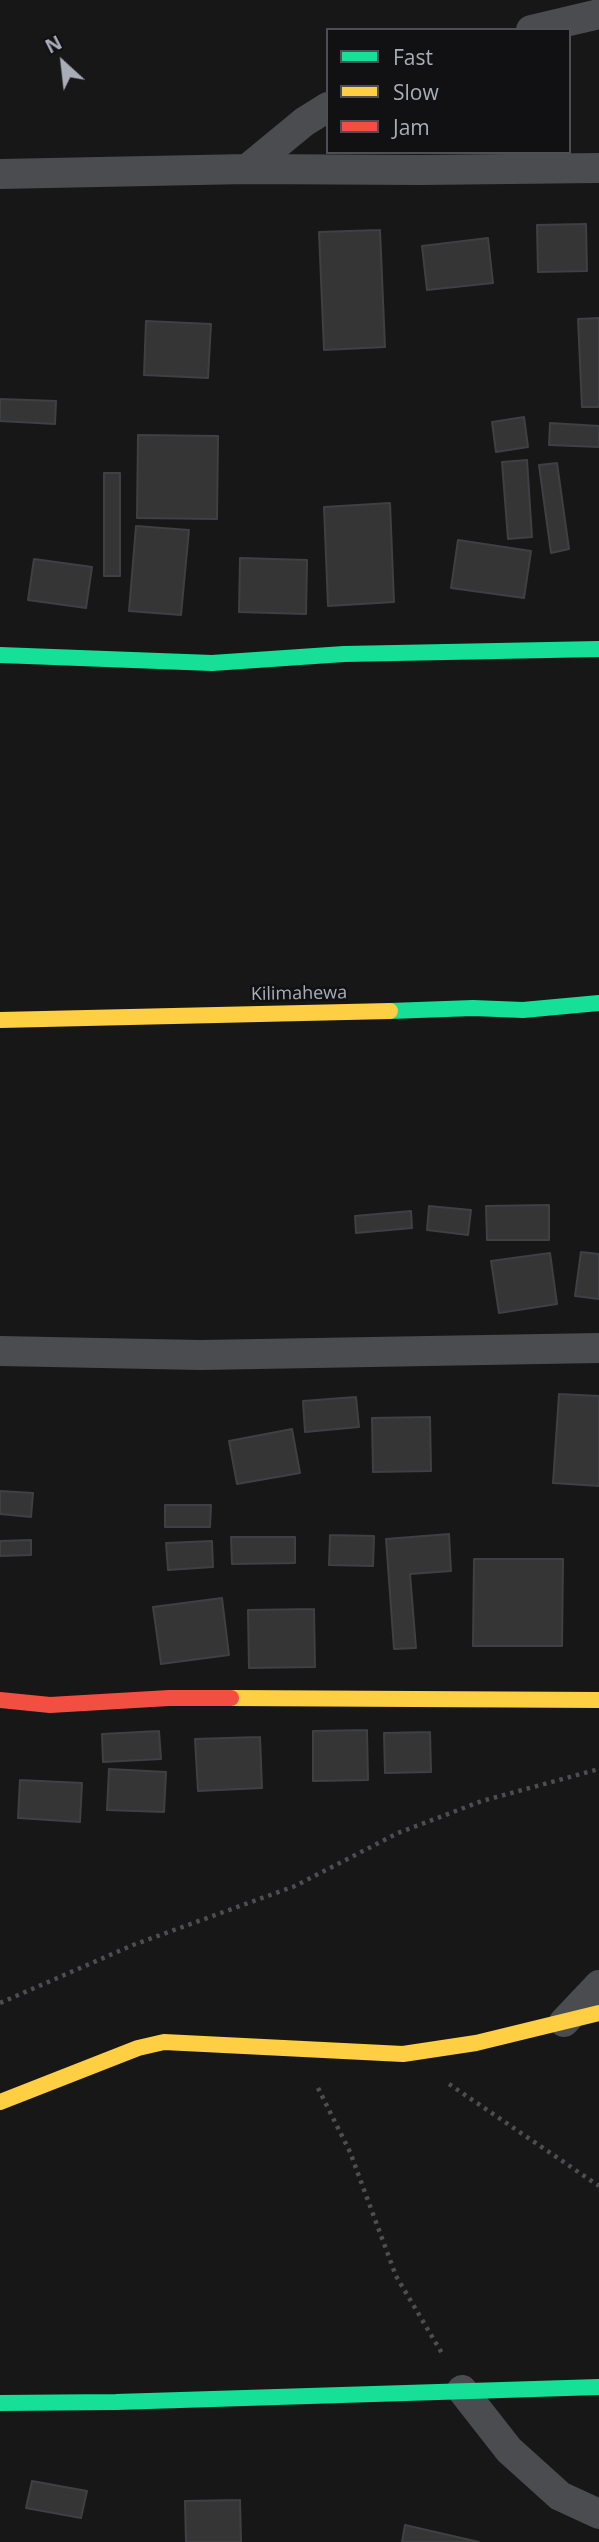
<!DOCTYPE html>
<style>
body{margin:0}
#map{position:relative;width:599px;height:2542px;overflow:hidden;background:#171717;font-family:"Open Sans",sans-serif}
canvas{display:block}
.legend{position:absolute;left:326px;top:28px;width:245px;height:126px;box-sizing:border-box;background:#111113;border:2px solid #4d4f55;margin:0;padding:9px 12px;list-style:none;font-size:21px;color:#a8adb8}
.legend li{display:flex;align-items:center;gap:14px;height:35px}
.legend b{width:35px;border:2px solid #4d4f55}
.north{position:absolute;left:28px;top:28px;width:70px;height:70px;-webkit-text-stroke:5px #111113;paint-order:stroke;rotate:333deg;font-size:19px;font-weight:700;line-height:28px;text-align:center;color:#a8adb8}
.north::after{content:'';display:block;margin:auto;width:24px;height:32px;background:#a8adb8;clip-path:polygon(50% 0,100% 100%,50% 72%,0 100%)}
</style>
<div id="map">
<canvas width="599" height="2542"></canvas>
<ul class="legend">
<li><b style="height:9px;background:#16e098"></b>Fast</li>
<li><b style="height:9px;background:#ffcf43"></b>Slow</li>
<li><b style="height:9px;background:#f24e42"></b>Jam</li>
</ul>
<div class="north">N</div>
</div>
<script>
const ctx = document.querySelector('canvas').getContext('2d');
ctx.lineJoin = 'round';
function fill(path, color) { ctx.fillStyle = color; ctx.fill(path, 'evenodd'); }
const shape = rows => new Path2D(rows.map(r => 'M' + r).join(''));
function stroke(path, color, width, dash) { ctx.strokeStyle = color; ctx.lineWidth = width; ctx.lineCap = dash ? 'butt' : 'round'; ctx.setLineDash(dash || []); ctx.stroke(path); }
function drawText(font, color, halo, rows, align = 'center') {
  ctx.font = font + ' "Open Sans",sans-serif'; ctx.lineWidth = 5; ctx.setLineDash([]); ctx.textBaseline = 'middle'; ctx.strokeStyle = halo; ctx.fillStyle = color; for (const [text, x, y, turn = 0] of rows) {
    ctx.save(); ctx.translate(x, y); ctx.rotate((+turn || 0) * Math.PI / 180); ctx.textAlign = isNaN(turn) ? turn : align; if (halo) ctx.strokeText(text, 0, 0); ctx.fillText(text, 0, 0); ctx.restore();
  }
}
const building = shape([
 [586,224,587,271,538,272,537,225,586,224],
 [380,230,385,347,324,350,319,232,380,230],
 [488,238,493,283,427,290,422,246,488,238],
 [599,318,599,407,582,407,578,319,599,318],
 [146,321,211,324,208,378,144,375,146,321],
 [0,399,56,401,55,424,0,421,0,399],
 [524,417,528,447,496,452,492,422,524,417],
 [550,423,599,426,599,447,549,445,550,423],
 [138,435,218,436,217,519,137,518,138,435],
 [527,460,532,537,508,539,502,462,527,460],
 [557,463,569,549,551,553,539,465,557,463],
 [104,473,120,473,120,576,104,576,104,473],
 [390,503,394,602,328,606,324,507,390,503],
 [136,526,189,530,181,615,129,611,136,526],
 [458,540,531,551,524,598,451,588,458,540],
 [240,558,307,560,306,614,239,612,240,558],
 [34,559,92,567,86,608,28,600,34,559],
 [549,1205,549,1240,487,1240,486,1206,549,1205],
 [429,1206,471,1210,468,1235,427,1230,429,1206],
 [411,1211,412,1228,356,1233,355,1216,411,1211],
 [581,1252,599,1254,599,1299,575,1296,581,1252],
 [550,1253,557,1304,499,1313,491,1261,550,1253],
 [559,1394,599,1396,599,1486,553,1483,559,1394],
 [356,1397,359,1427,305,1432,303,1401,356,1397],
 [430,1417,431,1471,373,1472,372,1418,430,1417],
 [292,1429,300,1473,237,1484,229,1441,292,1429],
 [0,1491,33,1493,31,1517,0,1514,0,1491],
 [165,1505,211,1505,210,1527,165,1527,165,1505],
 [449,1534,451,1571,410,1574,416,1648,394,1649,386,1539,449,1534],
 [330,1535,374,1536,373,1566,329,1565,330,1535],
 [231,1537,295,1537,295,1563,232,1564,231,1537],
 [31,1540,31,1555,0,1556,0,1541,31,1540],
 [212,1541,213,1567,168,1570,166,1543,212,1541],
 [474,1559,563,1559,562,1646,473,1646,474,1559],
 [222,1598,229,1655,161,1664,153,1607,222,1598],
 [314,1609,315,1667,249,1668,248,1610,314,1609],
 [367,1730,368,1780,313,1781,313,1731,367,1730],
 [159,1731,161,1759,103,1762,102,1734,159,1731],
 [430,1732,431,1772,385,1773,384,1733,430,1732],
 [260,1737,262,1788,198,1791,195,1739,260,1737],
 [109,1769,166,1772,164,1812,107,1810,109,1769],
 [20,1780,82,1783,80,1822,18,1818,20,1780],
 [32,2481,87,2491,81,2518,26,2508,32,2481],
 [240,2500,241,2542,186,2542,185,2501,240,2500],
 [405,2525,479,2542,402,2542,405,2525]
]);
const path = shape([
 [0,2003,133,1945,295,1886,398,1833,482,1801,599,1769],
 [449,2084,599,2186],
 [318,2088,350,2152,396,2276,443,2355]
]);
const street = shape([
 [531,30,599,14],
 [247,169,304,122,328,107],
 [0,174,247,169,420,170,599,168],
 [0,1351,201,1355,599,1348],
 [564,2022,599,1985],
 [462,2390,509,2450,560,2496,599,2514]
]);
const fast = shape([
 [0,655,212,663,344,654,599,649],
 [390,1011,473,1008,523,1010,599,1003],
 [0,2403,116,2402,599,2387]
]);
const slow = shape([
 [0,1020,390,1011],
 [231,1698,599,1700],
 [0,2102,138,2048,164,2042,403,2054,476,2043,599,2013]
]);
const jam = shape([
 [0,1700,50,1705,169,1698,231,1698]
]);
const streetNames = [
 ["Kilimahewa",299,994,-1]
];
fill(building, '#353536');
stroke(building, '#3f4043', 2);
stroke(path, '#4d4e52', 4.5, [3.5, 5]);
stroke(street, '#4b4c50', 30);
stroke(fast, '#16e098', 16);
stroke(slow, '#ffcf43', 16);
stroke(jam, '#f24e42', 16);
drawText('18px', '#a8adb8', '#111113', streetNames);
</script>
